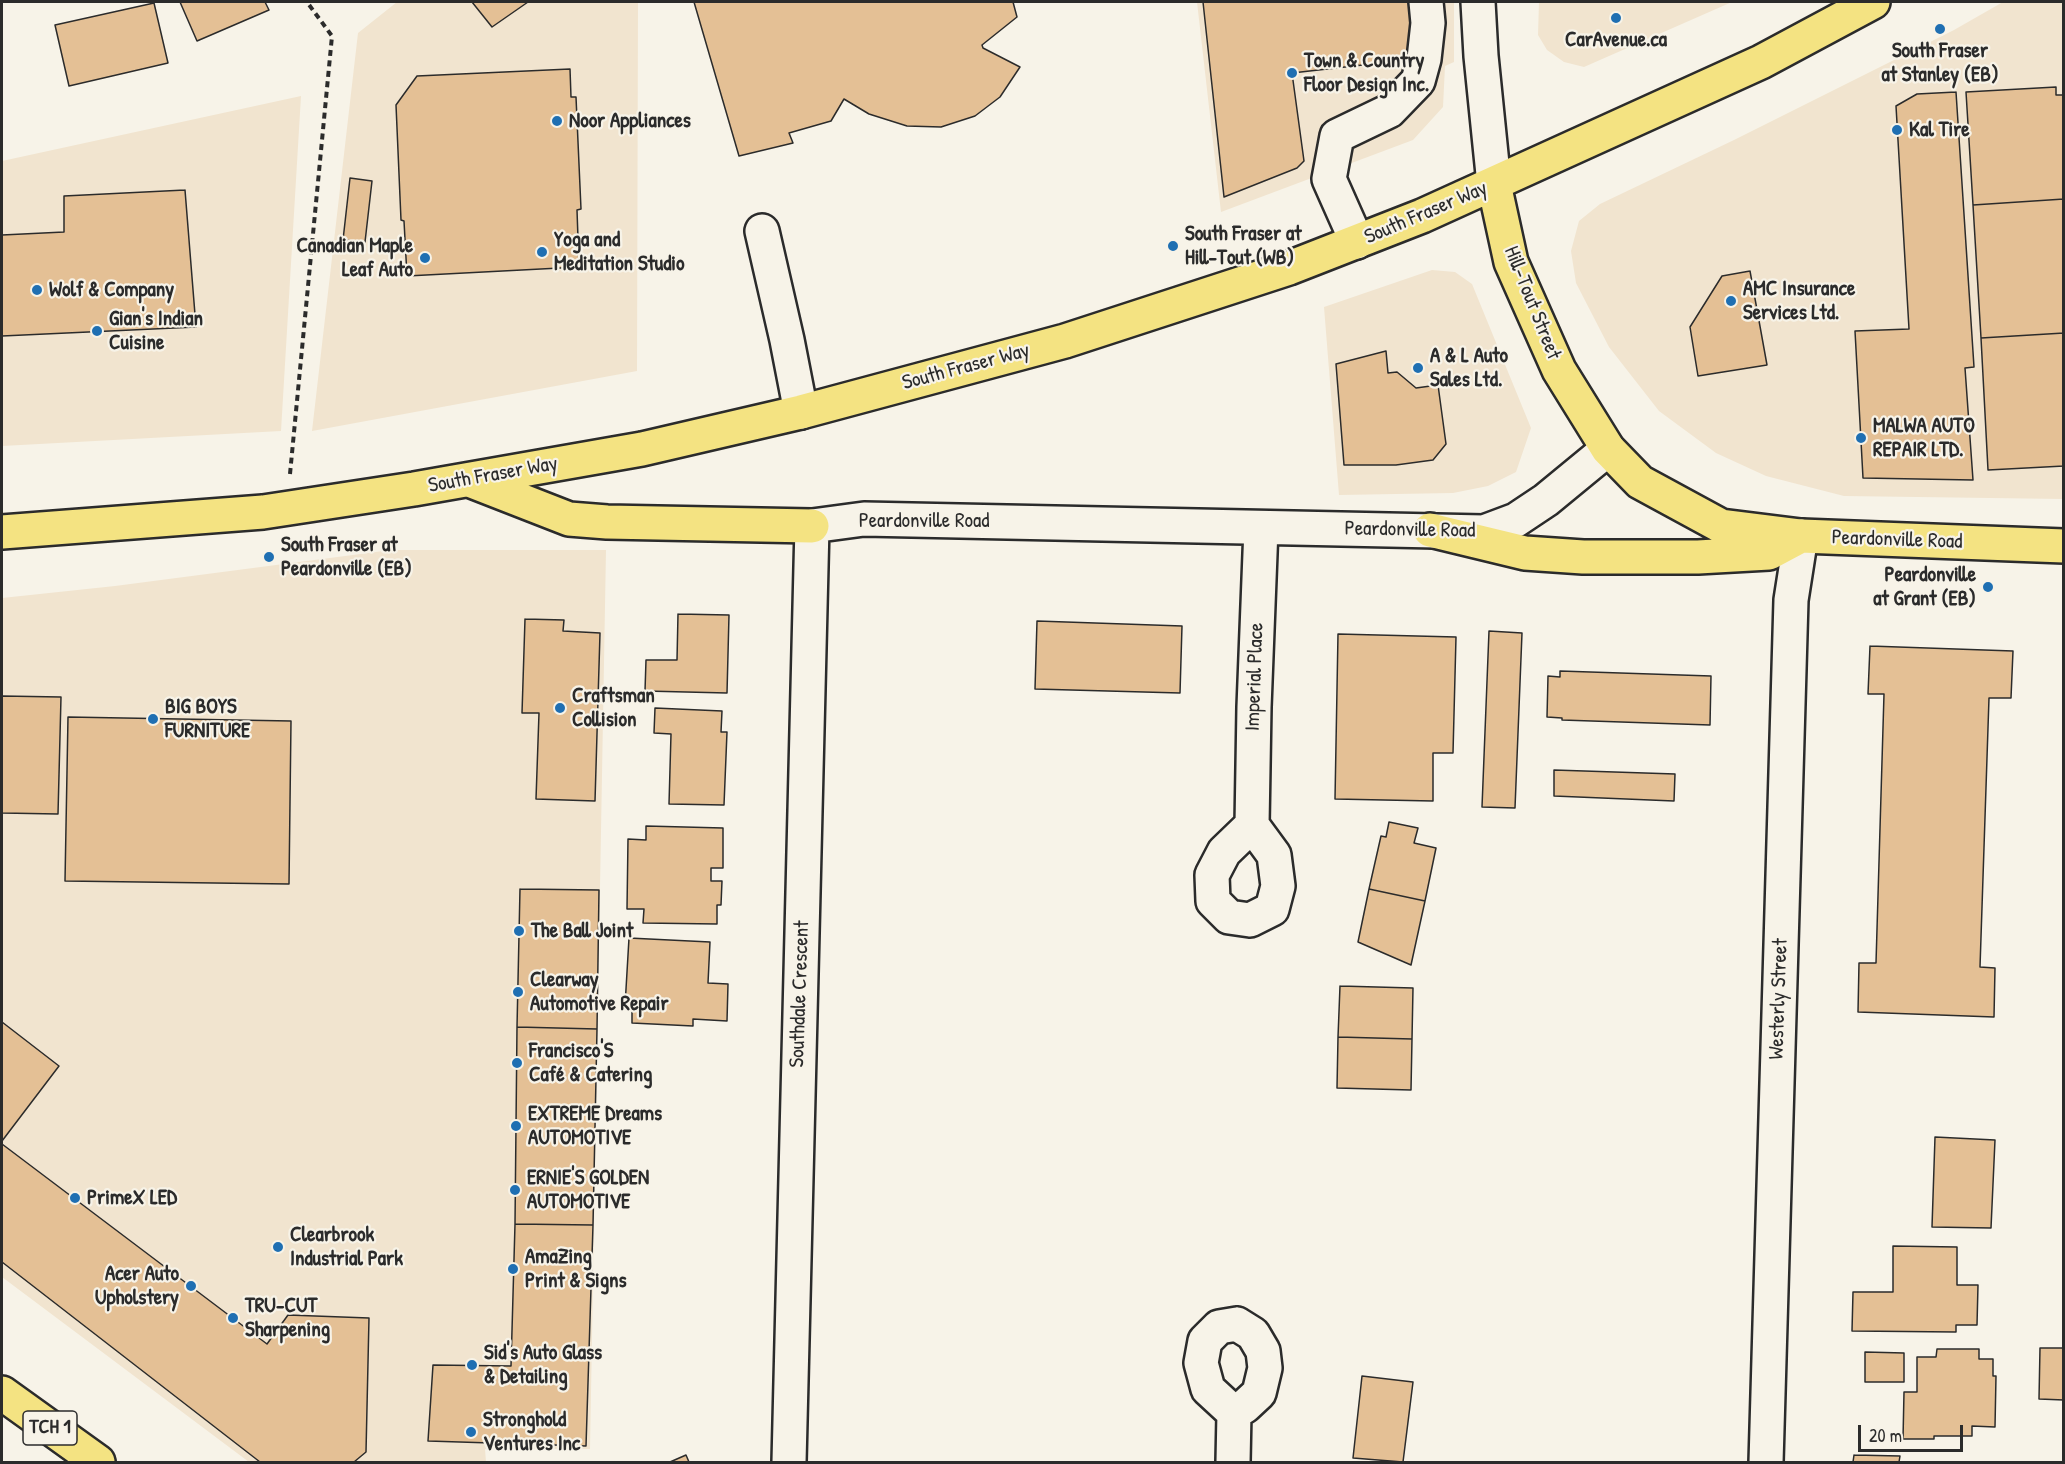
<!DOCTYPE html>
<meta charset="utf-8">
<style>
body{margin:0}
#map{position:relative;width:2065px;height:1464px;overflow:hidden;background:#f7f3e8;font-family:"Patrick Hand",sans-serif}
canvas{display:block}
.frame{position:absolute;inset:0;border:3px solid #2b2b2b;pointer-events:none}
.scale{position:absolute;left:1858px;top:1425px;width:105px;height:27px;box-sizing:border-box;border:3px solid #2b2b2b;border-top:0;padding-left:8px;font-size:18px;line-height:21px;white-space:nowrap;color:#2b2b2b;-webkit-text-stroke:4px #f7f3e8;paint-order:stroke}
</style>
<div id="map">
<canvas width="2065" height="1464"></canvas>
<div class="frame"></div>
<div class="scale">20 m</div>
</div>
<script>
const ctx = document.querySelector('canvas').getContext('2d');
ctx.lineJoin = 'round';
function fill(path, color) { ctx.fillStyle = color; ctx.fill(path, 'evenodd'); }
const shape = rows => new Path2D(rows.map(r => 'M' + r).join(''));
function stroke(path, color, width, dash) { ctx.strokeStyle = color; ctx.lineWidth = width; ctx.lineCap = dash ? 'butt' : 'round'; ctx.setLineDash(dash || []); ctx.stroke(path); }
function drawText(font, color, halo, rows, align = 'center') {
  ctx.font = font + ' "Patrick Hand",sans-serif'; ctx.lineWidth = 4.5; ctx.setLineDash([]); ctx.textBaseline = 'middle'; ctx.strokeStyle = halo; ctx.fillStyle = color; for (const [text, x, y, turn = 0] of rows) {
    ctx.save(); ctx.translate(x, y); ctx.rotate((+turn || 0) * Math.PI / 180); ctx.textAlign = isNaN(turn) ? turn : align; if (halo) ctx.strokeText(text, 0, 0); ctx.fillText(text, 0, 0); ctx.restore();
  }
}
const built = shape([
 [397,2,638,2,637,371,312,431,358,33],
 [1197,2,1454,2,1454,62,1445,66,1443,107,1413,140,1221,212],
 [1539,2,1732,2,1584,67,1564,62,1547,50,1538,35],
 [2003,2,2063,2,2063,499,1844,496,1766,476,1716,453,1659,411,1609,347,1576,283,1571,251,1579,221,1600,204,1734,140,1954,30],
 [301,96,281,431,2,446,2,161],
 [1432,270,1455,272,1472,284,1531,428,1516,472,1488,486,1453,493,1339,495,1324,307],
 [391,550,606,550,590,1449,485,1449,486,1462,249,1462,2,1277,2,598,115,586]
]);
const building = shape([
 [180,2,265,2,269,10,197,41,180,2],
 [472,2,528,2,492,27,472,2],
 [694,2,1013,2,1017,17,982,45,983,48,1020,67,1000,97,975,116,941,127,907,126,869,114,844,99,831,121,789,133,793,143,739,156,694,2],
 [1203,2,1411,2,1417,49,1407,60,1292,73,1304,161,1297,168,1224,197,1203,2],
 [154,3,168,63,69,86,55,25,154,3],
 [570,69,571,97,576,97,581,209,577,210,579,267,407,276,404,221,401,220,396,105,417,76,570,69],
 [2056,87,2056,95,2064,95,2064,199,1973,205,1966,92,2056,87],
 [1956,92,1974,367,1965,368,1973,480,1863,478,1855,331,1909,329,1896,106,1917,94,1956,92],
 [350,178,372,181,365,242,343,240,350,178],
 [185,190,196,327,2,336,2,235,64,232,64,196,185,190],
 [2064,199,2064,333,1981,338,1973,205,2064,199],
 [1750,271,1767,365,1698,376,1690,327,1722,276,1750,271],
 [2064,333,2064,466,1988,470,1981,338,2064,333],
 [1386,351,1388,373,1397,372,1416,388,1438,385,1446,444,1433,460,1396,465,1344,465,1336,364,1386,351],
 [678,614,729,615,727,693,645,691,646,660,677,660,678,614],
 [525,619,564,620,563,631,600,633,595,801,536,799,539,713,522,713,525,619],
 [1037,621,1182,626,1180,693,1035,689,1037,621],
 [1489,631,1522,633,1515,808,1482,807,1489,631],
 [1338,634,1456,637,1453,753,1433,753,1433,801,1335,799,1338,634],
 [1870,646,2013,651,2011,698,1989,698,1980,967,1995,968,1994,1017,1858,1012,1859,963,1876,963,1884,694,1868,694,1870,646],
 [1560,671,1711,676,1710,725,1562,720,1562,718,1547,717,1548,676,1560,677,1560,671],
 [2,696,61,697,58,814,2,813,2,696],
 [655,708,722,711,721,732,727,732,724,805,669,804,671,734,654,733,655,708],
 [68,717,291,721,289,884,65,881,68,717],
 [1554,770,1675,774,1674,801,1554,796,1554,770],
 [1389,822,1418,828,1414,843,1436,848,1425,901,1369,889,1381,836,1386,837,1389,822],
 [646,826,723,828,723,868,711,868,711,881,722,881,721,905,717,905,717,924,643,923,644,909,627,909,628,839,646,840,646,826],
 [520,889,599,890,597,1029,517,1027,520,889],
 [1369,889,1425,901,1411,965,1358,942,1369,889],
 [629,938,710,942,708,983,728,984,727,1021,693,1019,693,1026,632,1023,632,1006,625,1006,629,938],
 [1340,986,1413,988,1412,1039,1338,1037,1340,986],
 [2,1022,59,1066,2,1141,2,1022],
 [517,1027,597,1029,593,1225,515,1224,517,1027],
 [1338,1037,1412,1039,1411,1090,1337,1088,1338,1037],
 [1935,1137,1995,1140,1991,1228,1932,1227,1935,1137],
 [2,1144,267,1344,288,1315,369,1318,366,1452,354,1462,260,1462,2,1262,2,1144],
 [515,1224,593,1225,586,1446,428,1441,433,1365,511,1366,515,1224],
 [1893,1246,1957,1247,1957,1285,1978,1285,1977,1325,1956,1325,1956,1332,1852,1331,1853,1292,1893,1292,1893,1246],
 [2040,1348,2064,1348,2064,1400,2039,1399,2040,1348],
 [1937,1349,1979,1349,1979,1359,1993,1359,1993,1376,1996,1376,1995,1427,1972,1426,1972,1436,1934,1436,1934,1439,1903,1439,1904,1392,1917,1392,1917,1357,1936,1357,1937,1349],
 [1865,1352,1904,1353,1904,1382,1865,1382,1865,1352],
 [1362,1376,1413,1382,1403,1462,1353,1458,1362,1376],
 [686,1455,689,1462,670,1462,686,1455],
 [1854,1455,1900,1456,1899,1462,1853,1462,1854,1455]
]);
const path = shape([
 [290,474,332,36,307,2]
]);
const minor = shape([
 [1478,2,1481,56,1494,184],
 [762,231,787,340,801,412],
 [1357,242,1329,179,1337,136,1389,111,1418,81,1424,59,1428,23,1426,2],
 [1252,825,1224,852,1212,875,1213,901,1229,917,1250,920,1272,909,1278,886,1274,855,1252,825,1254,707,1261,528],
 [1237,1324,1253,1334,1263,1351,1265,1368,1259,1393,1245,1406,1234,1413,1208,1389,1201,1363,1205,1341,1219,1327,1237,1324],
 [789,1462,812,526,864,519,1484,532,1516,520,1546,500,1608,449],
 [1233,1462,1234,1413],
 [1766,1462,1791,600,1801,536]
]);
const major = shape([
 [1494,184,1511,262,1559,370,1608,449,1640,482,1721,526,1801,536,2064,546],
 [469,480,569,519,607,522,812,526],
 [1430,530,1525,553,1583,557,1698,557,1769,553,1799,537],
 [2,532,263,512,414,489,642,449,801,412,1065,341,1289,268,1422,216,1761,62,1873,2]
]);
const highway = shape([
 [2,1393,98,1462]
]);
const markers = [
 [1616,18,6,"#1f6fb2"],
 [1940,29,6,"#1f6fb2"],
 [1292,73,6,"#1f6fb2"],
 [557,121,6,"#1f6fb2"],
 [1897,130,6,"#1f6fb2"],
 [1173,246,6,"#1f6fb2"],
 [542,252,6,"#1f6fb2"],
 [425,258,6,"#1f6fb2"],
 [37,290,6,"#1f6fb2"],
 [1731,301,6,"#1f6fb2"],
 [97,331,6,"#1f6fb2"],
 [1418,368,6,"#1f6fb2"],
 [1861,438,6,"#1f6fb2"],
 [269,557,6,"#1f6fb2"],
 [1988,587,6,"#1f6fb2"],
 [560,708,6,"#1f6fb2"],
 [153,719,6,"#1f6fb2"],
 [519,931,6,"#1f6fb2"],
 [518,992,6,"#1f6fb2"],
 [517,1063,6,"#1f6fb2"],
 [516,1126,6,"#1f6fb2"],
 [515,1190,6,"#1f6fb2"],
 [75,1198,6,"#1f6fb2"],
 [278,1247,6,"#1f6fb2"],
 [513,1269,6,"#1f6fb2"],
 [191,1286,6,"#1f6fb2"],
 [233,1318,6,"#1f6fb2"],
 [472,1365,6,"#1f6fb2"],
 [471,1432,6,"#1f6fb2"]
];
const shields = [
 [50,1428,54]
];
const shieldNames = [
 ["TCH 1",50,1428]
];
const poiNames = [
 ["CarAvenue.ca",1616,40,"center"],
 ["South Fraser",1940,51,"center"],
 ["at Stanley (EB)",1940,75,"center"],
 ["Town & Country",1304,61],
 ["Floor Design Inc.",1304,85],
 ["Noor Appliances",569,121],
 ["Kal Tire",1909,130],
 ["South Fraser at",1185,234],
 ["Hill-Tout (WB)",1185,258],
 ["Yoga and",554,240],
 ["Meditation Studio",554,264],
 ["Canadian Maple",413,246,"right"],
 ["Leaf Auto",413,270,"right"],
 ["AMC Insurance",1743,289],
 ["Services Ltd.",1743,313],
 ["Wolf & Company",49,290],
 ["Gian's Indian",109,319],
 ["Cuisine",109,343],
 ["A & L Auto",1430,356],
 ["Sales Ltd.",1430,380],
 ["MALWA AUTO",1873,426],
 ["REPAIR LTD.",1873,450],
 ["South Fraser at",281,545],
 ["Peardonville (EB)",281,569],
 ["Peardonville",1976,575,"right"],
 ["at Grant (EB)",1976,599,"right"],
 ["Craftsman",572,696],
 ["Collision",572,720],
 ["BIG BOYS",165,707],
 ["FURNITURE",165,731],
 ["The Ball Joint",531,931],
 ["Clearway",530,980],
 ["Automotive Repair",530,1004],
 ["Francisco'S",529,1051],
 ["Café & Catering",529,1075],
 ["EXTREME Dreams",528,1114],
 ["AUTOMOTIVE",528,1138],
 ["ERNIE'S GOLDEN",527,1178],
 ["AUTOMOTIVE",527,1202],
 ["PrimeX LED",87,1198],
 ["Clearbrook",290,1235],
 ["Industrial Park",290,1259],
 ["AmaZing",525,1257],
 ["Print & Signs",525,1281],
 ["Acer Auto",179,1274,"right"],
 ["Upholstery",179,1298,"right"],
 ["TRU-CUT",245,1306],
 ["Sharpening",245,1330],
 ["Sid's Auto Glass",484,1353],
 ["& Detailing",484,1377],
 ["Stronghold",483,1420],
 ["Ventures Inc",483,1444]
];
const streetNames = [
 ["South Fraser Way",1426,213,-23],
 ["Hill-Tout Street",1532,303,68],
 ["South Fraser Way",966,367,-15],
 ["South Fraser Way",493,475,-10],
 ["Peardonville Road",924,521],
 ["Peardonville Road",1410,530,1],
 ["Peardonville Road",1897,540,2],
 ["Imperial Place",1255,677,-88],
 ["Southdale Crescent",800,994,-88],
 ["Westerly Street",1779,999,-88]
];
fill(built, '#f1e4cf');
fill(building, '#e4c095');
stroke(building, '#2b2b2b', 1.5);
stroke(minor, '#2b2b2b', 38);
stroke(major, '#2b2b2b', 38);
stroke(highway, '#2b2b2b', 38);
stroke(path, '#2b2b2b', 4, [6, 4.5]);
stroke(minor, '#f7f3e8', 33);
stroke(major, '#f4e382', 33);
stroke(highway, '#f4e382', 33);
for (const [x, y, r, color] of markers) { const dot = new Path2D(); dot.arc(x, y, r, 0, 2 * Math.PI); ctx.fillStyle = color; ctx.fill(dot); stroke(dot, '#f7f3e8', 2); }
for (const [x, y, w] of shields) { const box = new Path2D(); box.roundRect(x - w / 2, y - 17, w, 34, 4.5); ctx.fillStyle = '#f7f3e8'; ctx.fill(box); stroke(box, '#2b2b2b', 1.5); }
drawText('bold 20px', '#2b2b2b', null, shieldNames);
drawText('bold 21px', '#2b2b2b', '#f7f3e8', poiNames, 'left');
drawText('21px', '#2b2b2b', '#f7f3e8', streetNames);
</script>
